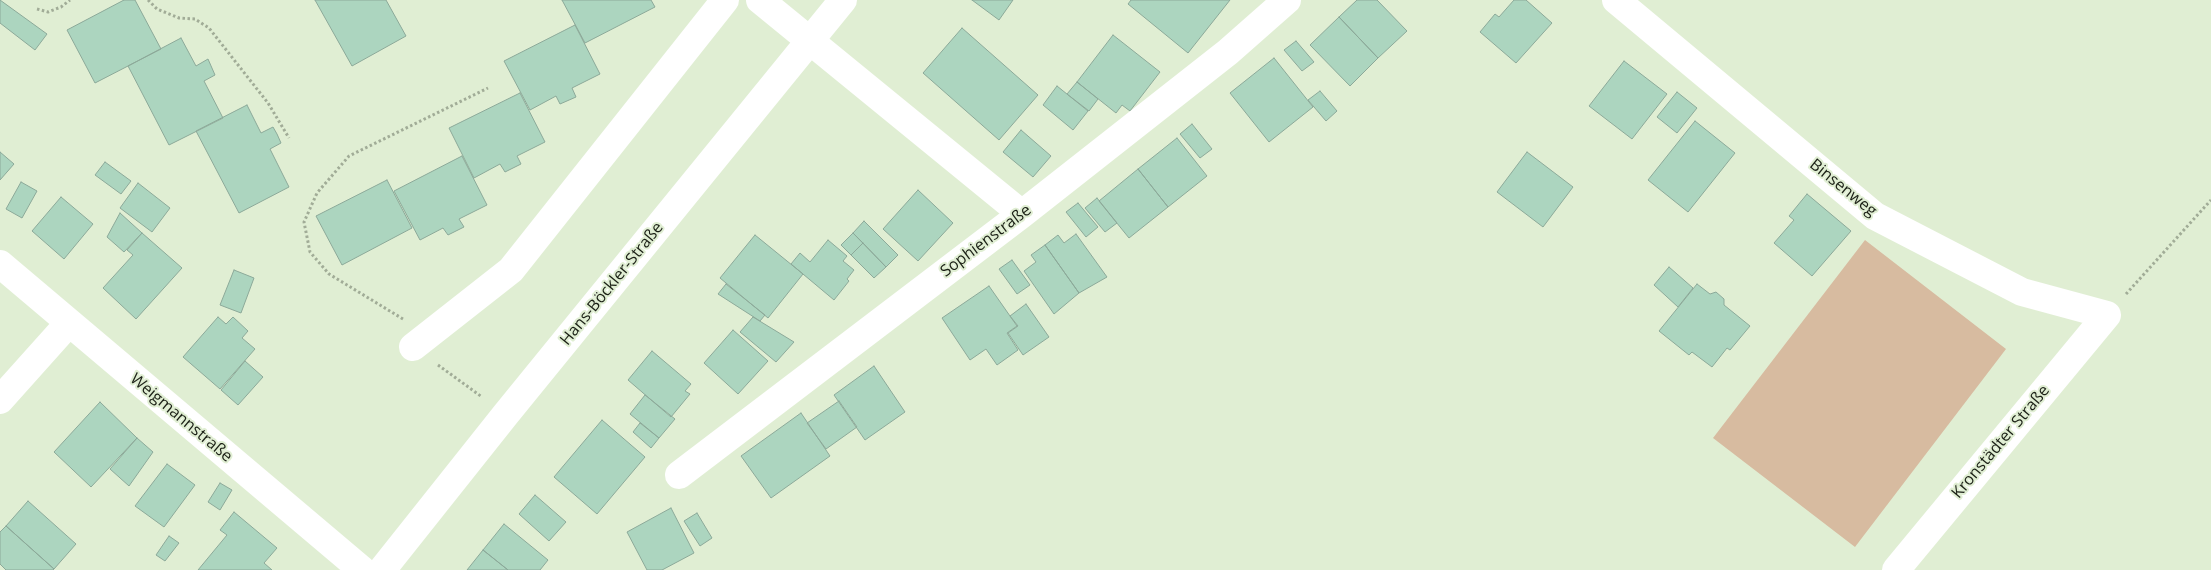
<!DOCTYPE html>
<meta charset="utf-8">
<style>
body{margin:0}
canvas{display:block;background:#e0eed3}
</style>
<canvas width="2211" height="570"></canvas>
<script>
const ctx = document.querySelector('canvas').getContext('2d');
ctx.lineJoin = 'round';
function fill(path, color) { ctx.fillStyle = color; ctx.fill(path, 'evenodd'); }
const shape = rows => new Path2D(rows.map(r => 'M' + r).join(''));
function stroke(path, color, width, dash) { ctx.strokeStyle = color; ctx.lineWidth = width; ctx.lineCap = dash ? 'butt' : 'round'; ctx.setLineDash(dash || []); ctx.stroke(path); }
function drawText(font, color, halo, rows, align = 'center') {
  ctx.font = font + ' "Open Sans",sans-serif'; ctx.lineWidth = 4; ctx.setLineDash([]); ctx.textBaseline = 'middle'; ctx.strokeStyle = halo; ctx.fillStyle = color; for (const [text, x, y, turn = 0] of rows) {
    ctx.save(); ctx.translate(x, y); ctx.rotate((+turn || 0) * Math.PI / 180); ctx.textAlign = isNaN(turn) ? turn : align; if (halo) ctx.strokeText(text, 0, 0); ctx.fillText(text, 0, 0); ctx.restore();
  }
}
const green = shape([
 [1865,240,2006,349,1855,547,1713,438]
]);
const building = shape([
 [0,0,47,34,35,50,0,23,0,0],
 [124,0,135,0,161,49,95,83,67,30,124,0],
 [315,0,386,0,406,36,352,66,315,0],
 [562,0,651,0,655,7,585,43,562,0],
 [972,0,1013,0,999,20,972,0],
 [1131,0,1230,0,1188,53,1128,4,1131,0],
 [1357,0,1377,0,1407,31,1378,58,1339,17,1357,0],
 [1514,0,1526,0,1552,23,1516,63,1480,32,1495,14,1499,17,1514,0],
 [1339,17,1378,58,1350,86,1310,45,1339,17],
 [575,25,600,74,572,88,576,97,560,104,556,96,530,110,504,61,575,25],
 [962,28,1038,95,999,140,923,73,962,28],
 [1113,35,1160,72,1130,111,1122,105,1116,113,1077,82,1113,35],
 [181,38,196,66,208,59,215,75,204,81,223,118,169,145,128,66,181,38],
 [1296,41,1314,62,1302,71,1284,50,1296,41],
 [1274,58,1313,107,1269,142,1230,93,1274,58],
 [1624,61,1667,94,1632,139,1589,106,1624,61],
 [1077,82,1098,99,1089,111,1067,94,1077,82],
 [1057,86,1088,111,1073,130,1043,105,1057,86],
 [1320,91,1337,111,1326,121,1308,100,1320,91],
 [1677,92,1697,108,1677,133,1657,117,1677,92],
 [520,93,545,142,517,156,521,164,505,172,500,164,474,178,449,128,520,93],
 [247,105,261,133,273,127,277,134,281,143,270,149,289,187,239,213,196,131,247,105],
 [1695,121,1735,153,1688,212,1648,180,1695,121],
 [1192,124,1212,149,1200,158,1180,134,1192,124],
 [1021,130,1051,156,1033,177,1003,152,1021,130],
 [1177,138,1207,176,1168,207,1138,169,1177,138],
 [0,152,14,164,0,180,0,152],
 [1527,152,1573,187,1543,227,1497,192,1527,152],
 [462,156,487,205,459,219,464,227,448,235,443,228,420,240,394,191,462,156],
 [105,162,131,181,121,194,95,175,105,162],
 [1138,169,1168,207,1129,238,1099,201,1138,169],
 [387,180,412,228,342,265,316,216,387,180],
 [21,182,37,191,22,218,6,209,21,182],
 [138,183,170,208,152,232,120,208,138,183],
 [918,190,953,223,918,261,883,229,918,190],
 [1807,194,1851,231,1812,276,1774,243,1794,220,1789,216,1807,194],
 [61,197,93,224,64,259,32,231,61,197],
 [1097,198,1117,223,1105,232,1085,208,1097,198],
 [1078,203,1098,227,1086,237,1066,212,1078,203],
 [120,213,142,233,124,252,107,237,120,213],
 [864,221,898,255,886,267,853,233,864,221],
 [142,233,182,268,136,319,103,288,133,255,127,250,142,233],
 [853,233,863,243,851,255,841,245,853,233],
 [1076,234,1107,277,1079,293,1045,245,1058,235,1064,243,1076,234],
 [755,235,803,274,768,318,720,278,755,235],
 [828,240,847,256,843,261,854,270,847,279,849,281,834,300,791,264,800,253,810,262,828,240],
 [863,243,886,267,874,278,851,255,863,243],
 [1045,245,1079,293,1054,314,1024,271,1036,262,1031,255,1045,245],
 [1012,260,1030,285,1017,294,999,269,1012,260],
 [1669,267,1693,288,1678,307,1654,285,1669,267],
 [234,270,254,278,241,313,220,305,234,270],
 [726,284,765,315,760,321,718,294,726,284],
 [1697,284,1710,294,1716,292,1724,299,1724,305,1750,326,1730,350,1727,348,1712,367,1692,352,1689,355,1659,331,1697,284],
 [989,286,1017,326,1007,333,1018,350,997,365,986,349,970,360,942,318,989,286],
 [1026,304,1049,337,1023,355,1008,333,1018,326,1010,316,1026,304],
 [218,317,226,324,233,317,248,331,242,338,255,349,220,389,183,357,218,317],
 [753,317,794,342,776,362,740,332,753,317],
 [733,330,768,361,738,394,704,363,733,330],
 [652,351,691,384,685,391,690,394,671,417,628,380,652,351],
 [245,361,263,377,238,405,221,390,245,361],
 [874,366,905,412,865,440,834,395,874,366],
 [645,395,675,419,659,438,630,414,645,395],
 [839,401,857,427,826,449,807,423,839,401],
 [100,402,137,438,91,487,54,452,100,402],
 [801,413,830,456,771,498,741,456,801,413],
 [602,420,645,457,597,514,554,477,602,420],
 [640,423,659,438,651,448,633,432,640,423],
 [137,438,153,452,129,486,110,469,137,438],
 [167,464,195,485,164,527,135,506,167,464],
 [220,483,232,490,220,510,208,502,220,483],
 [535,495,566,522,549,541,519,514,535,495],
 [28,501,76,544,54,569,6,526,28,501],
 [671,508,694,553,662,570,647,570,627,532,671,508],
 [234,512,277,548,264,563,272,570,198,570,227,535,220,530,234,512],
 [697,513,712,538,700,546,684,521,697,513],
 [504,524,548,560,540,570,508,570,483,550,504,524],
 [6,526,54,569,53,570,6,570,0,564,0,532,6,526],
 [169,536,179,543,165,561,156,555,169,536],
 [483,550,508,570,467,570,483,550]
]);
const path = shape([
 [148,0,157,9,179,18,195,19,209,28,268,103,289,138],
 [37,9,48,12,61,7,70,0],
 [2126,294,2211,200],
 [403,319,329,274,310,252,304,222,317,193,349,156,488,88],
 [438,365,482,397]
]);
const minor = shape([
 [760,0,1022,214],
 [1616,0,1875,216,2022,292,2107,315,1896,570],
 [0,264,362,570],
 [413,347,511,270,725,0],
 [0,400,68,324],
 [679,475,1022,214,1228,52,1287,0]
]);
const major = shape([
 [382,570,506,414,843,0]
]);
const streetNames = [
 ["Binsenweg",1843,188,39],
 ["Sophienstraße",986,241,-37],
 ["Hans-Böckler-Straße",612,284,-51],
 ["Weigmannstraße",181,418,40],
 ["Kronstädter Straße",2001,442,-50]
];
fill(green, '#d7bba0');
fill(building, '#acd5bf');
stroke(building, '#8ca999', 1);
stroke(path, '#a1ac97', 3, [2.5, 2.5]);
stroke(minor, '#fff', 28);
stroke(major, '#fff', 28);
drawText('16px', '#1a1f15', '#e0eed3', streetNames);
</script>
